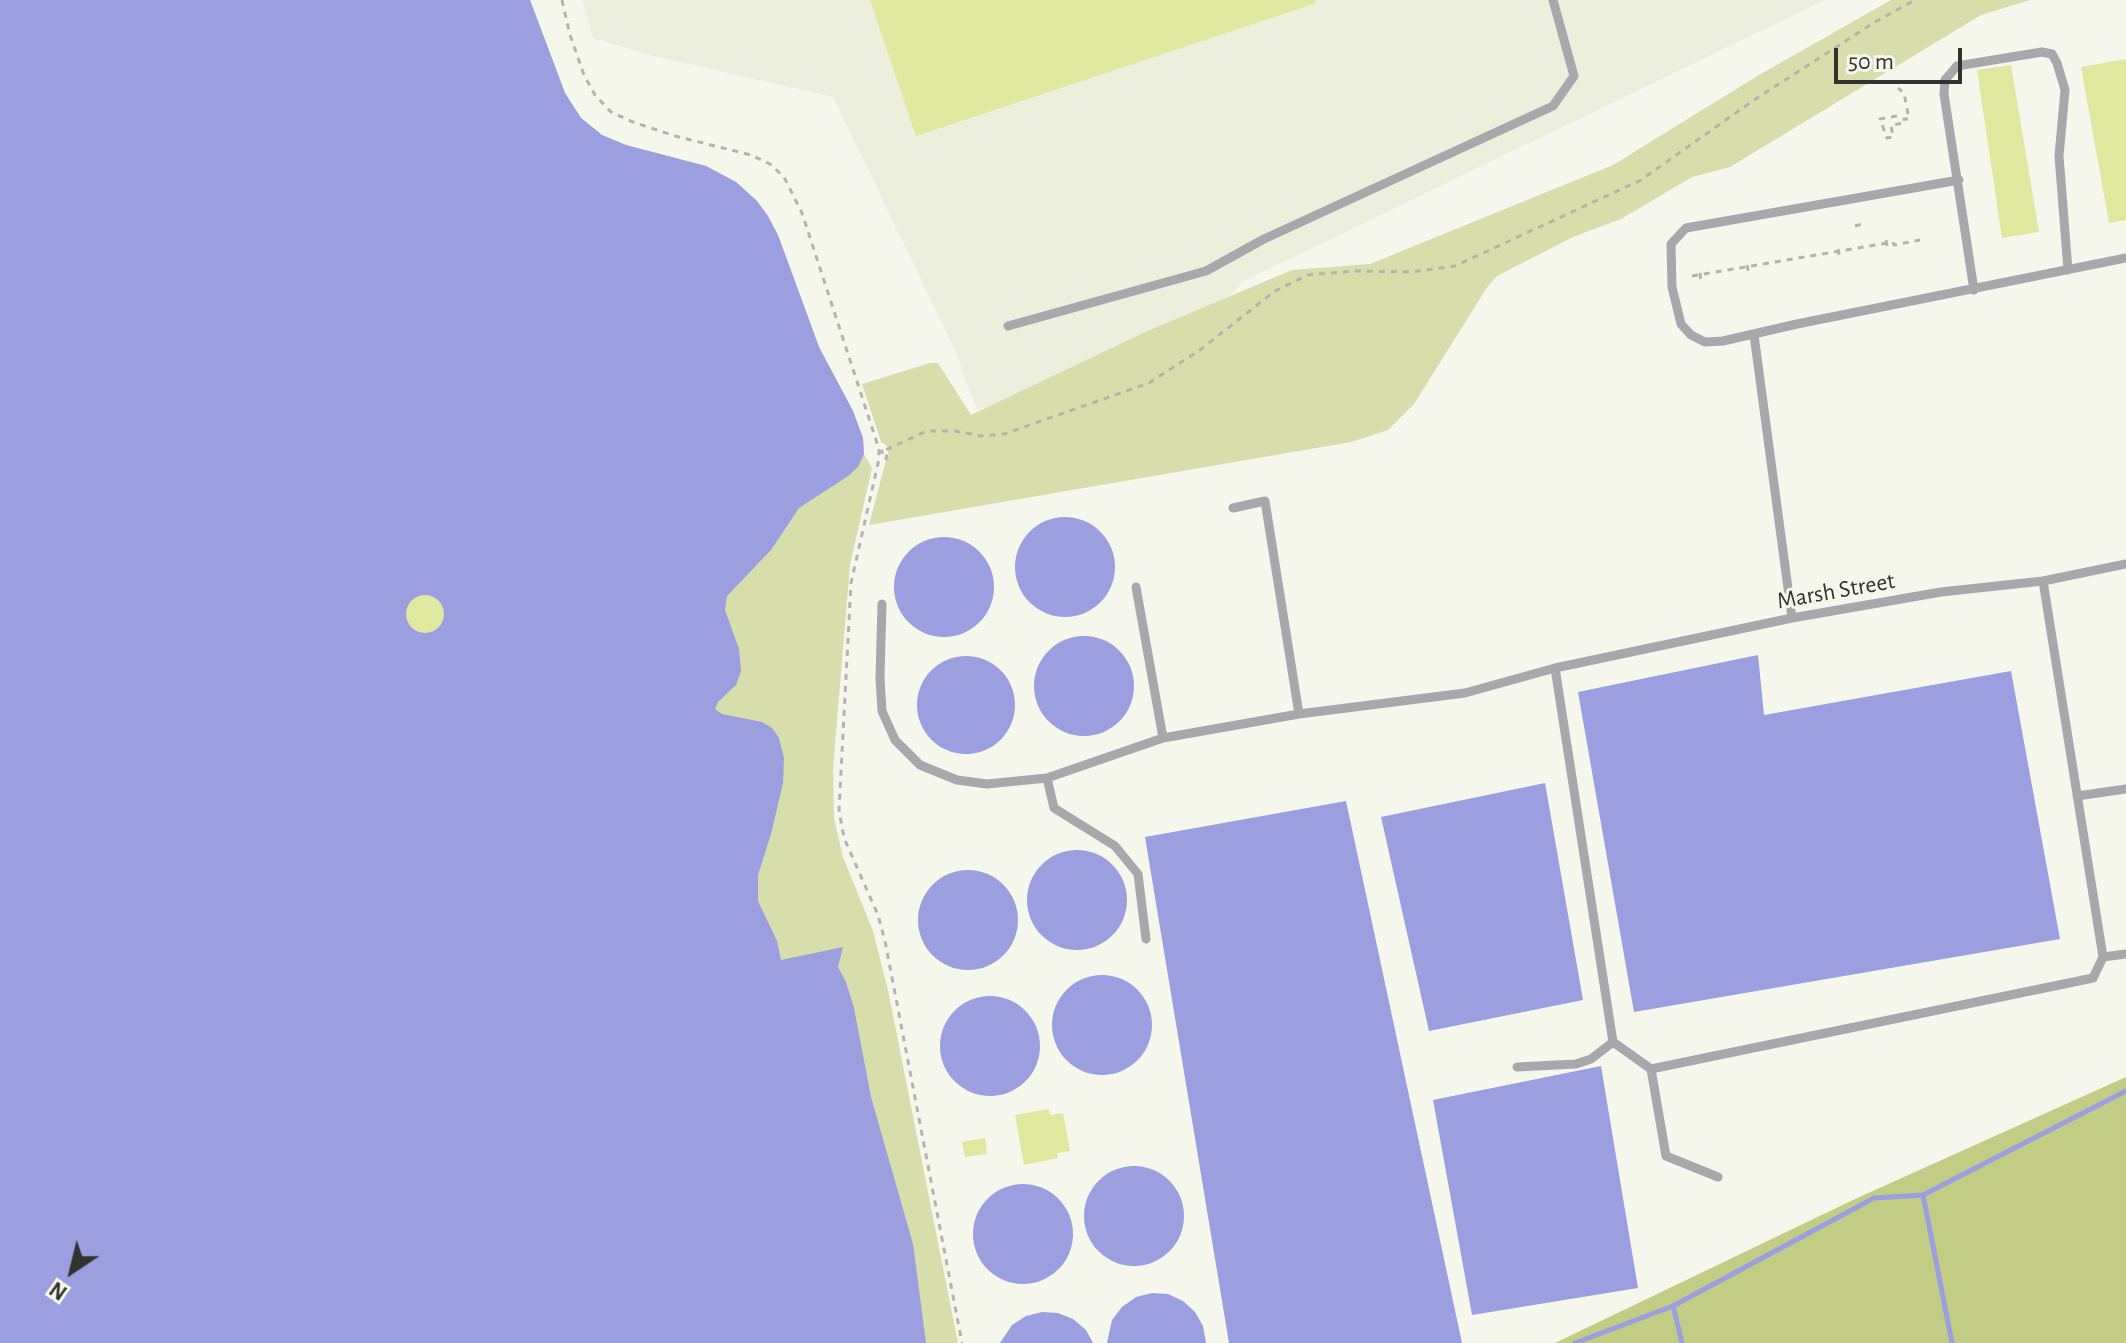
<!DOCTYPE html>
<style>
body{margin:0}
#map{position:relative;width:2126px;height:1343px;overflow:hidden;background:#f5f7ec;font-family:"Alegreya Sans",sans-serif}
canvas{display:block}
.north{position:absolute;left:32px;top:1231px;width:80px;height:80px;-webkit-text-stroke:6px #f5f7ec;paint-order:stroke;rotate:215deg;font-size:22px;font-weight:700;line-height:32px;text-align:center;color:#32332f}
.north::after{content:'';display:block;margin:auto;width:28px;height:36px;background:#32332f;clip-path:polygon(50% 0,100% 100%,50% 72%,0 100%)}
.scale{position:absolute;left:1834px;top:48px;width:128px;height:36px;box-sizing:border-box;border:4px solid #32332f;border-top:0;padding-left:10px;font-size:24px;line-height:28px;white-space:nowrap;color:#32332f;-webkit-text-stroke:6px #f5f7ec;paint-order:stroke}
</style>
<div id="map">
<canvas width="2126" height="1343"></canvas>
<div class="north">N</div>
<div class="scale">50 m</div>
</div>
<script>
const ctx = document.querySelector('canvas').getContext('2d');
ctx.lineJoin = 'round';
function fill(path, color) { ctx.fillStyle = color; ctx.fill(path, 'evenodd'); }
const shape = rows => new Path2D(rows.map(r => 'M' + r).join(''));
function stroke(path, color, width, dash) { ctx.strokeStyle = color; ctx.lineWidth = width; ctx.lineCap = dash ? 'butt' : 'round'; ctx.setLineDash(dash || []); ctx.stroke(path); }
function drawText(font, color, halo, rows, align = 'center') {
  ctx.font = font + ' "Alegreya Sans",sans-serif'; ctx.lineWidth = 6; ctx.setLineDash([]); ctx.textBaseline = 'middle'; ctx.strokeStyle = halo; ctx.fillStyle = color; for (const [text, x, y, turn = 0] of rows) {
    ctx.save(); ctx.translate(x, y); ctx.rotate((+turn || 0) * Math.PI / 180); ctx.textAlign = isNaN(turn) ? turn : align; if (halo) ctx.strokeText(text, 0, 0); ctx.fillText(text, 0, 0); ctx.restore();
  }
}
const built = shape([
 [582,0,1825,0,1244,281,1173,351,977,410,953,346,833,97,649,55,593,38]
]);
const green = shape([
 [530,0,565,93,581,118,602,135,626,145,706,166,736,182,757,201,778,235,819,347,853,411,863,438,864,454,872,468,850,565,833,769,834,818,843,857,873,931,888,990,958,1343,794,1343],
 [1891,0,2030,0,1981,15,1730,167,1692,177,1621,219,1573,237,1497,276,1488,286,1414,404,1388,430,1351,442,869,525,886,460,889,458,887,446,881,442,862,384,930,363,938,363,971,415,1143,333,1292,270,1370,264,1613,165,1759,75]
]);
const forest = shape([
 [2126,1077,2126,1343,1555,1343,1855,1199]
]);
const water = shape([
 [0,0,530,0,565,93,581,118,602,135,626,145,706,166,736,182,757,201,768,216,778,235,819,347,853,411,863,438,864,454,858,467,848,476,799,508,771,550,727,596,725,610,739,649,741,671,736,685,718,702,715,709,722,714,762,722,772,728,779,738,784,758,783,783,771,834,758,875,758,901,777,941,781,960,843,947,838,967,846,982,854,1008,871,1097,913,1244,926,1343,0,1343],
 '1015 567a50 50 0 1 1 100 0a50 50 0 1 1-100 0Z',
 '894 587a50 50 0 1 1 100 0a50 50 0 1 1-100 0Z',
 '1034 686a50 50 0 1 1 100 0a50 50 0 1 1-100 0Z',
 [1758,655,1764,715,2011,671,2060,939,1634,1012,1578,692],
 '917 705a49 49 0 1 1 98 0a49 49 0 1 1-98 0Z',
 [1545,783,1583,1000,1429,1031,1381,817],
 [1346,801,1462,1343,1229,1343,1145,837],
 '1027 900a50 50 0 1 1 100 0a50 50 0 1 1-100 0Z',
 '918 920a50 50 0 1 1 100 0a50 50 0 1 1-100 0Z',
 '1052 1025a50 50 0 1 1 100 0a50 50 0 1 1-100 0Z',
 '940 1046a50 50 0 1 1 100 0a50 50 0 1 1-100 0Z',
 [1601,1066,1638,1288,1472,1315,1433,1100],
 '1084 1216a50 50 0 1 1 100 0a50 50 0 1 1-100 0Z',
 '973 1234a50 50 0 1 1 100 0a50 50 0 1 1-100 0Z',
 [1152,1293,1168,1294,1183,1301,1195,1312,1203,1326,1206,1343,1107,1343,1112,1320,1122,1307,1136,1297],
 [1042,1312,1058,1313,1073,1319,1086,1330,1093,1343,1000,1343,1012,1325,1026,1316]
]);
const stream = shape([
 [1923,1195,1952,1343],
 [1673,1306,1682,1343],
 [1575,1343,1673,1306,1874,1198,1923,1195,2126,1091]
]);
const building = shape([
 [870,0,1315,0,1316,3,916,136],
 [2126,59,2126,220,2109,223,2081,67],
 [2011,65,2039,232,2002,238,1977,70],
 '406 614a19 19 0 1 1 38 0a19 19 0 1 1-38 0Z',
 [1049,1109,1050,1115,1063,1113,1070,1151,1057,1153,1058,1158,1024,1165,1015,1115],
 [985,1138,987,1154,965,1157,962,1142]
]);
const path = shape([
 [562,0,570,35,584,75,595,95,611,112,633,122,675,136,751,155,770,164,784,177,802,213,879,449,879,459,851,583,839,810,844,838,878,915,885,941,962,1343],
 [1897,116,1880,119,1887,138,1893,137,1891,125,1905,123,1904,119,1909,119,1904,93,1898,88],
 [1855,226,1863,224],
 [1886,240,1888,251],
 [1838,249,1840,259],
 [1747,265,1749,275],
 [1700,273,1701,283],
 [1692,276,1893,242,1894,245,1920,240],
 [879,452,882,451,884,459,887,458,885,450,927,431,955,431,982,436,1004,434,1149,383,1200,350,1275,291,1308,275,1355,271,1412,272,1455,266,1641,180,1754,100,1875,22,1915,0]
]);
const lane = shape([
 [1959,180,1686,228,1671,244,1672,287,1681,324,1691,335,1705,342,1723,341,1797,324,2126,258],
 [1974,290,1944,94,1945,80,1957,66,2042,52,2052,54,2057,63,2065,90,2059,156,2068,270],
 [1008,326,1206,271,1264,239,1553,106,1574,76,1553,0],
 [1754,335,1792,618],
 [1233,508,1265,501,1299,714],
 [2043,581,2103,957],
 [1136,587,1163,738,1299,714,1465,693,1555,668,1792,618,1941,592,2043,581,2126,564],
 [882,604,880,678,882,711,895,740,920,765,957,780,987,784,1047,778],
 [1555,668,1613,1042,1651,1069,2093,978,2103,957,2126,954],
 [2077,796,2126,789],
 [1146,939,1138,874,1115,846,1054,808,1047,778,1163,738],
 [1517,1067,1576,1064,1591,1059,1613,1042],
 [1651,1069,1666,1156,1718,1177]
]);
const streetNames = [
 ["Marsh Street",1836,591,-10]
];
fill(built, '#ebefdc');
fill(green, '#d7deab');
fill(forest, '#c3cc85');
fill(water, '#9b9edf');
stroke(stream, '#9b9edf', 5);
fill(building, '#dee89f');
stroke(path, '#b3b5ac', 3, [6, 6]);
stroke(lane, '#a7a7ac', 9);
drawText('24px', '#32332f', '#f5f7ec', streetNames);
</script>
